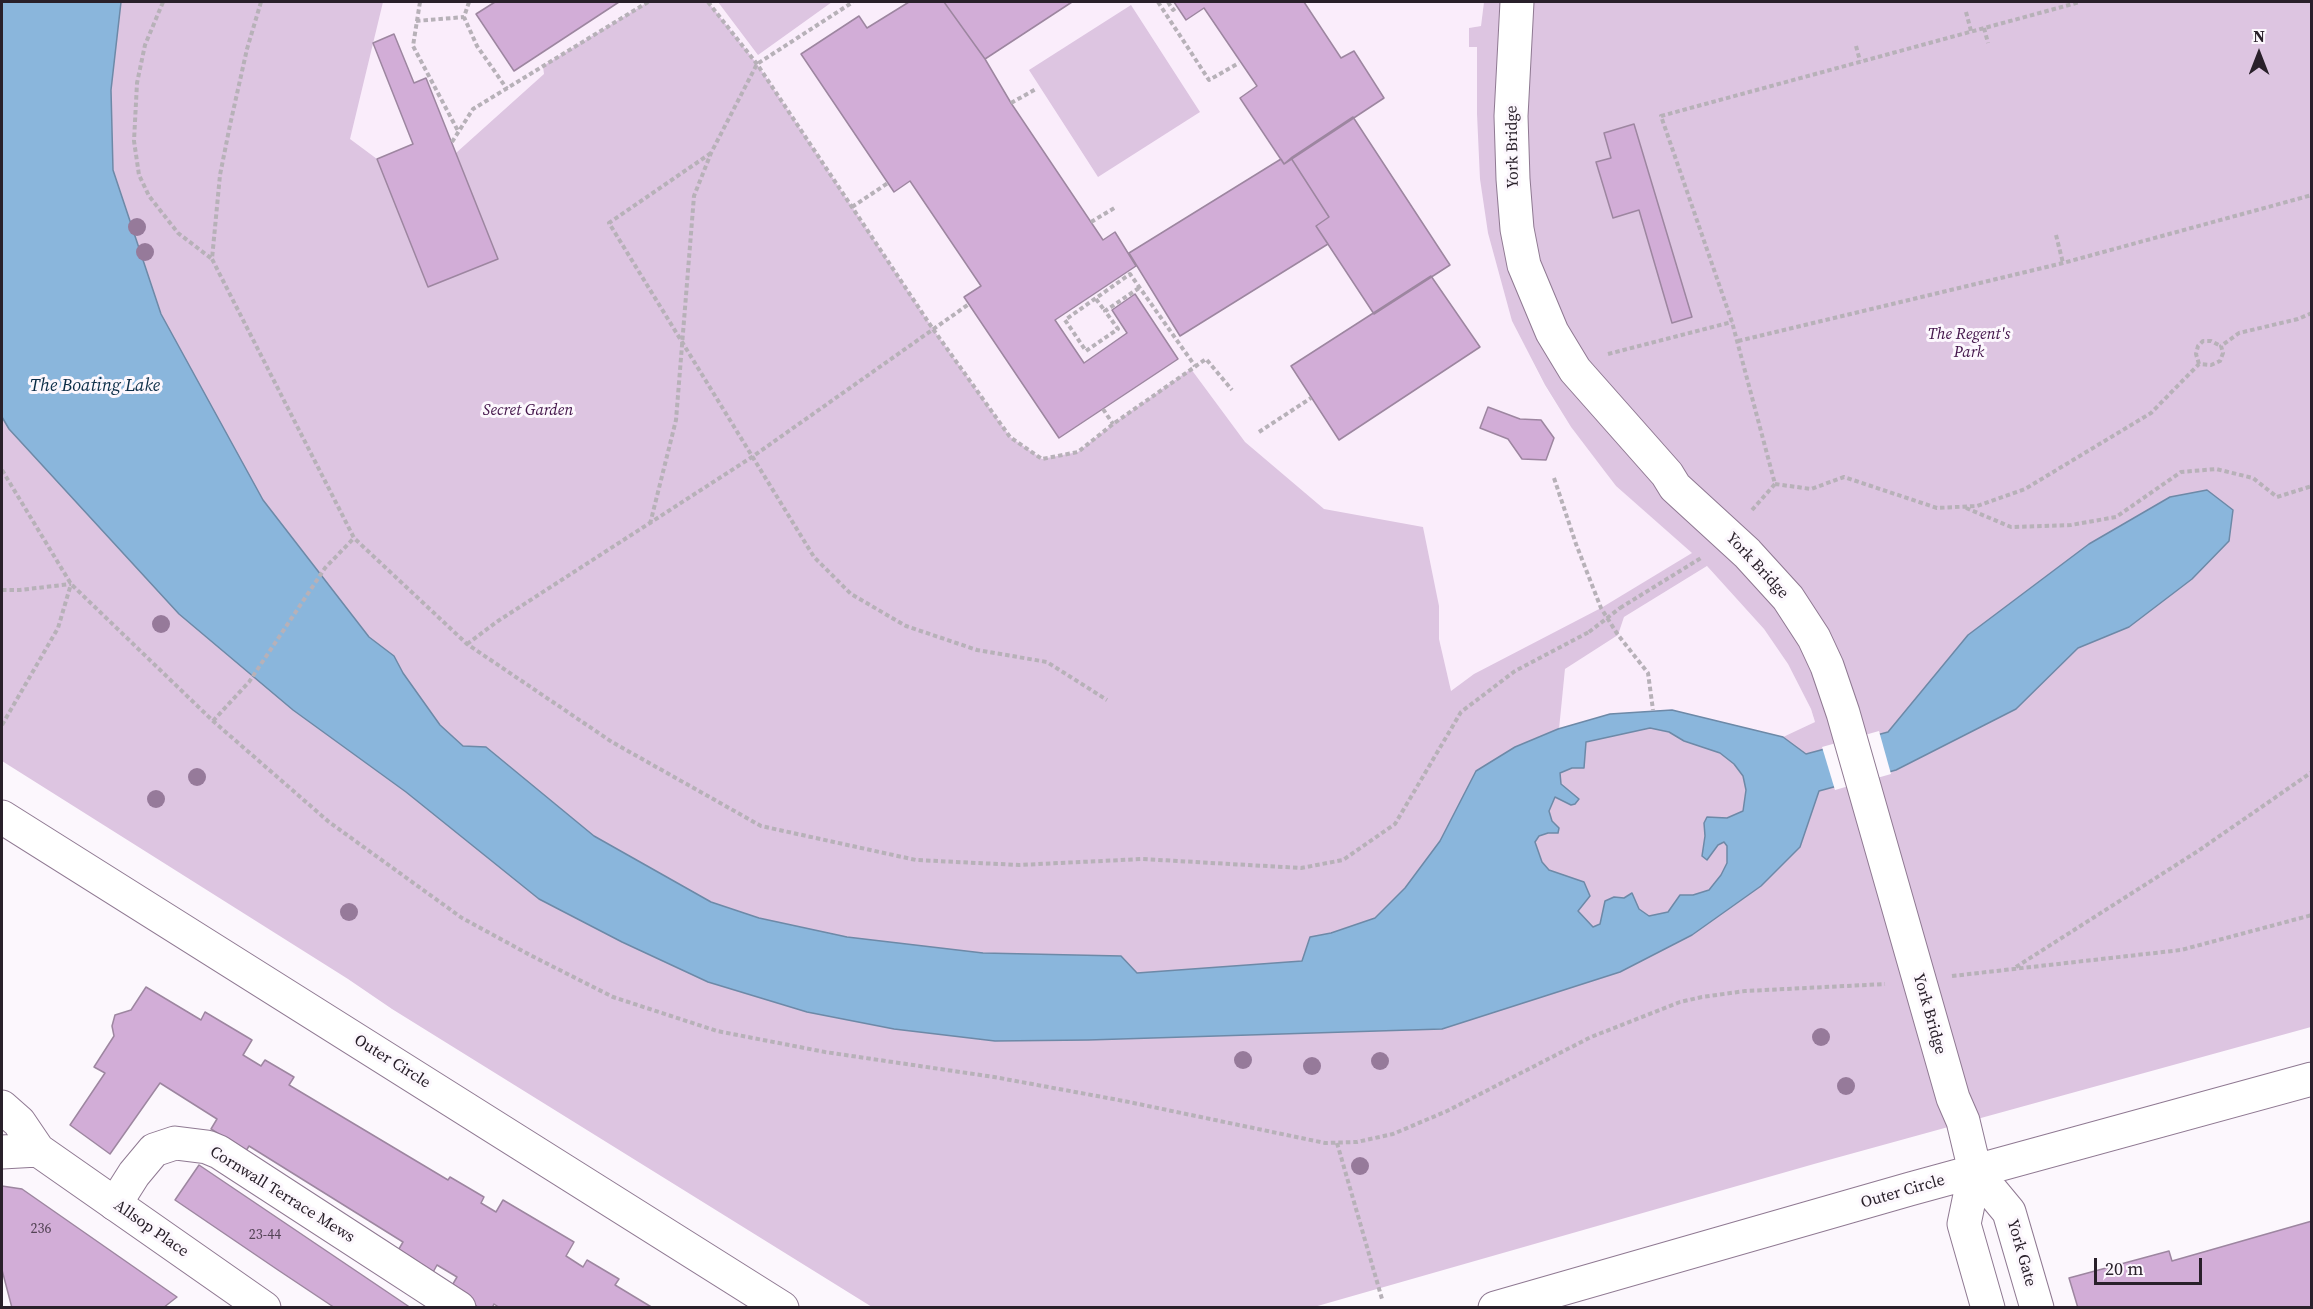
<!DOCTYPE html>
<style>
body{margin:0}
#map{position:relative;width:2313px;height:1309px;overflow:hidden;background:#fcf7fd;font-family:"Source Serif 4",serif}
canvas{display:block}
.frame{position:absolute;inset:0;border:3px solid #29202a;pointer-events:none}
.north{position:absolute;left:2229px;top:24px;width:60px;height:60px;-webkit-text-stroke:4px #fcf7fd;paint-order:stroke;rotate:0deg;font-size:16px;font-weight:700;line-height:24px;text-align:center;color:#29202a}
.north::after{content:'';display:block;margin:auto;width:21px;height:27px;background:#29202a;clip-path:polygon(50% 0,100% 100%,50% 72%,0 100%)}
.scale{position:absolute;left:2094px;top:1258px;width:108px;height:27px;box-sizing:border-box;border:3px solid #29202a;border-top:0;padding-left:8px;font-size:18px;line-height:21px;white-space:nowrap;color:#29202a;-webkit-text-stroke:4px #fcf7fd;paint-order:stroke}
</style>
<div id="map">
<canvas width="2313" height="1309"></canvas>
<div class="frame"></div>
<div class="north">N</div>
<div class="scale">20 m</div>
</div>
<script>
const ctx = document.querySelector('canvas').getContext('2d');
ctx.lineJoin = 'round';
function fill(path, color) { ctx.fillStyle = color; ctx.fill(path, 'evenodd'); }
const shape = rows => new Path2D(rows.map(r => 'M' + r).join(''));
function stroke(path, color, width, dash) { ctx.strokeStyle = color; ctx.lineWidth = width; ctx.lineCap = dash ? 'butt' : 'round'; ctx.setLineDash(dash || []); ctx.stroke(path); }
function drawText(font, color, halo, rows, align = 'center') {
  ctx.font = font + ' "Source Serif 4",serif'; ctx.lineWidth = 6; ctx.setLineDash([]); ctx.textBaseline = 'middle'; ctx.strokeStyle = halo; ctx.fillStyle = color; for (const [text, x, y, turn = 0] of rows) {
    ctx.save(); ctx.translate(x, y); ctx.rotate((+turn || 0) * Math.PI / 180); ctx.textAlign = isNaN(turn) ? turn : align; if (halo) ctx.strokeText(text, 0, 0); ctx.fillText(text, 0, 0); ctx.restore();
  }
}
const built = shape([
 [352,2,1484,2,1481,26,1470,28,1469,47,1477,47,1477,114,1512,321,1545,386,1571,427,1606,473,1616,486,1693,553,1601,608,1304,802,347,460,350,13],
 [1707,566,1764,629,1788,664,1811,709,1815,722,1783,737,1672,710,1610,714,1558,729,1565,669,1618,635,1624,617]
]);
const green = shape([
 [2,2,383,2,350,139,377,159,428,287,498,259,456,153,544,74,543,66,648,2,708,2,757,64,933,329,1010,437,1042,459,1078,452,1113,424,1191,369,1245,442,1324,509,1423,527,1439,606,1439,639,1451,691,1474,674,1601,608,1692,553,1616,486,1606,473,1571,427,1545,385,1512,321,1488,233,1480,179,1477,114,1477,47,1469,47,1469,28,1481,26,1484,2,2311,2,2311,1027,1814,1164,1314,1307,872,1307,392,1009,348,979,2,761],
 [1707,566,1764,629,1788,664,1811,709,1815,722,1783,737,1672,710,1610,714,1559,729,1565,669,1618,635,1624,617],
 [718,2,832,2,758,55],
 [1131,5,1200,112,1098,177,1029,70]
]);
const water = shape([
 [2,2,121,2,111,90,113,170,161,314,263,500,369,637,394,656,403,673,440,725,463,746,486,747,594,836,711,902,759,918,847,937,983,953,1121,956,1137,973,1302,961,1310,937,1331,933,1375,918,1405,888,1440,841,1476,771,1515,747,1558,729,1610,714,1672,710,1783,737,1806,754,1888,732,1968,635,2089,544,2170,497,2207,490,2233,510,2229,541,2192,579,2129,627,2078,648,2016,709,1896,770,1819,791,1800,847,1761,886,1692,935,1620,972,1442,1029,1088,1040,995,1041,894,1029,807,1012,708,982,622,942,539,899,406,792,293,710,179,614,9,429,2,417,2,2],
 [1650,728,1669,732,1684,741,1720,753,1734,764,1743,776,1746,790,1743,811,1727,818,1707,817,1704,823,1705,836,1702,856,1707,860,1718,845,1724,842,1727,846,1727,863,1721,875,1709,890,1693,895,1680,895,1668,912,1649,916,1639,909,1632,893,1624,898,1614,897,1605,901,1600,924,1593,927,1578,911,1590,896,1584,882,1549,870,1542,862,1535,842,1539,836,1548,833,1558,833,1559,828,1552,821,1549,811,1555,797,1571,805,1575,804,1579,799,1561,784,1560,773,1572,768,1584,768,1586,742,1650,728]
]);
const pier = shape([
 [1879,731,1891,774,1835,790,1822,747]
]);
const building = shape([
 [495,2,619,2,514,71,476,14,495,2],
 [909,2,944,2,985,59,1011,103,1103,240,1115,232,1136,266,1055,320,1084,363,1127,333,1112,310,1135,294,1178,359,1059,438,964,297,981,286,910,181,894,192,801,54,859,16,867,28,909,2],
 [944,2,1072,2,985,59,944,2],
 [1174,2,1304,2,1341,58,1354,51,1384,98,1284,164,1240,98,1257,86,1204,8,1186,20,1174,2],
 [394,34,414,83,426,78,498,259,428,287,377,159,413,144,373,43,394,34],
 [1353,117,1450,265,1374,314,1316,226,1329,217,1291,158,1353,117],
 [1634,124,1692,317,1672,323,1639,210,1613,218,1596,162,1611,158,1604,133,1634,124],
 [1291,158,1329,217,1316,226,1328,244,1180,336,1129,253,1281,159,1284,164,1291,158],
 [1431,276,1480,347,1339,440,1291,366,1431,276],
 [1488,407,1520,419,1541,420,1554,438,1546,460,1522,459,1508,439,1480,428,1488,407],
 [146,987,201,1020,205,1012,252,1040,243,1055,261,1066,265,1060,294,1077,289,1085,448,1180,450,1177,484,1197,481,1203,496,1212,503,1200,574,1242,566,1256,583,1267,587,1260,619,1279,615,1285,653,1308,500,1308,494,1304,492,1308,479,1308,450,1289,457,1277,437,1265,431,1276,396,1254,403,1242,249,1146,246,1151,211,1129,217,1119,160,1083,110,1154,70,1125,105,1073,94,1067,114,1036,112,1026,115,1015,131,1010,146,987],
 [199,1165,411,1308,335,1308,278,1270,175,1200,199,1165],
 [2,1186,22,1189,177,1297,163,1308,12,1308,2,1270,2,1186],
 [2312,1221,2312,1308,2078,1308,2069,1278,2169,1251,2172,1261,2312,1221]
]);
const path = shape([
 [163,2,145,45,137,83,134,141,139,175,149,196,178,233,212,259],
 [261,2,247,49,230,125,220,175,212,259,354,538,467,644,612,742,761,826,916,860,1019,865,1142,859,1301,868,1343,860,1395,824,1461,712,1515,671,1589,632],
 [420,2,413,46,458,131],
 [469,2,464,17,477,46,507,89],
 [708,2,757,64,933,329,1010,437,1042,459,1078,452,1113,424,1206,359,1232,390],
 [1158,2,1209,80,1239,63],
 [1168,2,1173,10,1177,7],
 [1966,12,1971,31],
 [416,21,464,17],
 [1984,28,1988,43],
 [1856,46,1860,61],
 [1011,103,1036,89],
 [452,142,473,109,648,2],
 [711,153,609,223,814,557,851,594,906,626,977,650,1047,662,1107,700],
 [852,207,888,183],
 [1091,222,1116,207],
 [2056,235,2063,263],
 [1139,288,1105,311,1118,329,1086,351,1065,320,1130,274,1195,366],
 [1096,299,1105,311],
 [1738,341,2063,263,2312,195],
 [1608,354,1732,322],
 [2199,364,2196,354,2198,346,2203,341,2211,341,2221,346],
 [1103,409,1113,424],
 [1259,432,1311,398],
 [2,470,71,584,213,721,329,822,462,918,530,955,613,997,717,1031,825,1052,994,1077,1124,1101,1325,1143,1357,1142,1393,1134,1447,1111,1591,1037,1680,1002,1702,997,1745,991,1885,984],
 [1554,478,1576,544,1601,608,1618,635,1648,673,1653,710],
 [1775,484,1811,489,1844,477,1937,508,1977,506,2025,489,2151,413,2199,364,2211,365,2220,361,2223,353,2221,346,2239,333,2298,319,2312,313],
 [1966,508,2011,527,2071,525,2116,517,2181,472,2216,469,2253,478,2277,497,2312,486],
 [1752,510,1775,484,1732,322,1661,116,2080,2],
 [650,524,676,420,694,196,711,153,757,64,853,2],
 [2,590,20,590,71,584],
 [1620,608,1701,558],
 [467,644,498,621,752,457,969,304],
 [213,721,249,682,325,568,354,538],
 [2,725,58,628,71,584],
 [2016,967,2198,851,2312,772],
 [1952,976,2181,950,2312,915],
 [1337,1143,1382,1299]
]);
const minor = shape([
 [1517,2,1511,116,1513,179,1517,229,1524,265,1552,332,1575,370,1667,474,1675,487,1747,553,1788,598,1814,638,1827,666,1843,713,1953,1098,1963,1121,1975,1171,1964,1224,1988,1308],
 [2,817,782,1308],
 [1975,1171,2009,1212,2037,1308],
 [115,1204,134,1174,154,1150,175,1143,207,1147,219,1152,459,1308],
 [1495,1308,1910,1189,2312,1079]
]);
const tertiary = shape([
 [2,1107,19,1122,38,1150,264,1308],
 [2,1152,38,1150]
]);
const pathBridge = shape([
 [1589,632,1620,608]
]);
const trees = [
 [137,227],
 [145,252],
 [161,624],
 [197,777],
 [156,799],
 [349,912],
 [1821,1037],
 [1243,1060],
 [1380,1061],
 [1312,1066],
 [1846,1086],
 [1360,1166]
];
const numberNames = [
 ["236",41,1229],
 ["23-44",265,1235]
];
const streetNames = [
 ["York Bridge",1513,147,-91],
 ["York Bridge",1757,566,47],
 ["York Bridge",1929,1014,74],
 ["Outer Circle",392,1062,32],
 ["Outer Circle",1903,1192,-16],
 ["Cornwall Terrace Mews",282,1195,32],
 ["Allsop Place",151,1229,35],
 ["York Gate",2021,1253,74]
];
const parkNames = [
 ["The Regent's",1969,335],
 ["Park",1969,353],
 ["Secret Garden",528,411]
];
const waterNames = [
 ["The Boating Lake",95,386]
];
fill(built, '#faedfb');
fill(green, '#ddc5e1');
fill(water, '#8ab6dc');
stroke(water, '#6d89a7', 1.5);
fill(pier, '#fcf7fd');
fill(building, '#d2add7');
stroke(building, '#9d86a0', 1.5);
stroke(minor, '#8f7992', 35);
stroke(tertiary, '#8f7992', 35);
stroke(path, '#b7b1b8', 4, [4.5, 3]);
stroke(minor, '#fff', 33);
stroke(tertiary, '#fff', 33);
stroke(pathBridge, '#b7b1b8', 4, [4.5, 3]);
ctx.fillStyle = '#967a9a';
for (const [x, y] of trees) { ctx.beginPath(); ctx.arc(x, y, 9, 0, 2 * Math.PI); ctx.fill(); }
drawText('14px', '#534355', null, numberNames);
drawText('16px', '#29202a', '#fcf7fd', streetNames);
drawText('italic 16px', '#421449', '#fcf7fd', parkNames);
drawText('italic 18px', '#0a2c46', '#fcf7fd', waterNames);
</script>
